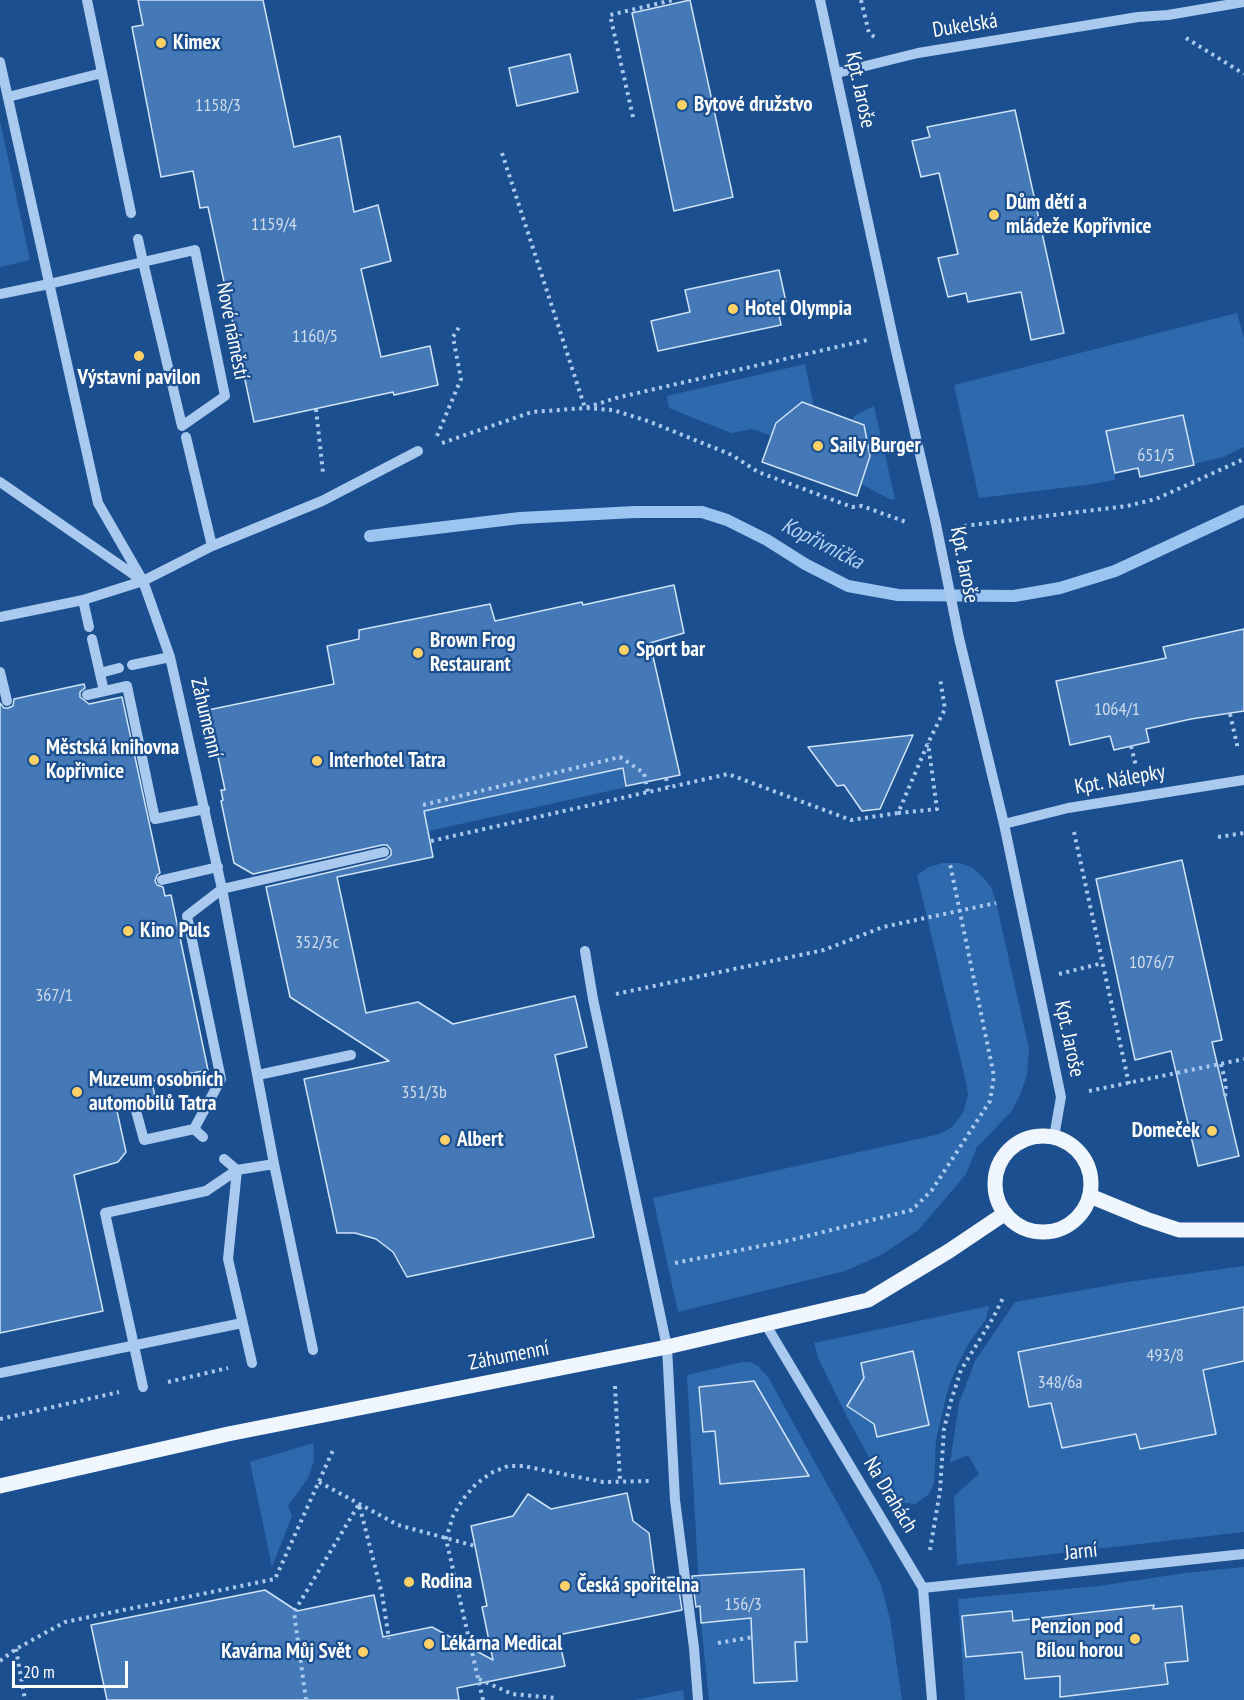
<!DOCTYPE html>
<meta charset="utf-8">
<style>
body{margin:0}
#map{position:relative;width:1244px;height:1700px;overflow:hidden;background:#1b4f8f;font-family:"PT Sans Narrow",sans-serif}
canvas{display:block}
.scale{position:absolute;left:12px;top:1661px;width:116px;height:27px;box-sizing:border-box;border:3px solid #fff;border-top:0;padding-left:8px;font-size:18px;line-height:21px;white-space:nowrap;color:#fff;-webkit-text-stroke:4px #1b4f8f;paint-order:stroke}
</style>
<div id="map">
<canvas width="1244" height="1700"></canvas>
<div class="scale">20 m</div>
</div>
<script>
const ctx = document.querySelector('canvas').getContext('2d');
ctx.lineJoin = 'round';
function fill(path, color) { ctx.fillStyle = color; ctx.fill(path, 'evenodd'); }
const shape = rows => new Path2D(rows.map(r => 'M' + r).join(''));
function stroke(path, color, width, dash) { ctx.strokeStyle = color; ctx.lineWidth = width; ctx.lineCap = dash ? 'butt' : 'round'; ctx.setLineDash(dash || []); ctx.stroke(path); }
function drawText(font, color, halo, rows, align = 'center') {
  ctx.font = font + ' "PT Sans Narrow",sans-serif'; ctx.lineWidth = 4.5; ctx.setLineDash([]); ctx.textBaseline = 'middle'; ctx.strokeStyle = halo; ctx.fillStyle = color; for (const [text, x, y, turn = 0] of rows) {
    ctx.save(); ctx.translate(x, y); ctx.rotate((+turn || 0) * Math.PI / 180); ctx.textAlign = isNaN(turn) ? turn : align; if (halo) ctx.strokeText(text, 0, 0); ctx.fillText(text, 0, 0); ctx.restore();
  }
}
const green = shape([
 [0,121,30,260,0,267],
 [1237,313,1244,338,1244,447,1223,457,1140,477,1137,468,1115,473,1115,480,1086,485,979,498,954,385],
 [805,364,814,407,802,402,776,423,772,436,752,429,731,433,669,408,667,396],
 [874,406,895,499,892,500,861,484,870,456,864,425,852,421,854,416],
 [623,768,627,787,429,831,424,811],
 [943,863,960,863,973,868,983,877,991,887,997,906,1029,1049,1027,1075,1020,1095,1011,1112,977,1147,966,1174,934,1212,918,1230,883,1254,845,1271,678,1312,653,1198,940,1134,952,1127,963,1113,968,1095,965,1078,917,875,929,867],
 [1244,1266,1244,1532,957,1565,954,1496,979,1474,968,1455,950,1463,959,1403,975,1361,1015,1302,1128,1282],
 [989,1306,986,1319,969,1343,957,1366,948,1389,936,1440,934,1483,929,1494,915,1504,897,1502,889,1492,876,1470,848,1419,819,1360,814,1343],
 [742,1362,750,1362,758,1366,768,1377,866,1555,881,1585,890,1619,902,1700,709,1700,701,1623,687,1375],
 [313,1443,314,1461,308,1478,288,1506,292,1516,272,1567,250,1462],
 [1244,1567,1244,1700,965,1700,958,1599,1099,1586,1185,1573],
 [683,1690,684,1700,635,1700]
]);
const stream = shape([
 [370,536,520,518,635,512,702,512,727,520,767,540,805,564,848,586,898,595,1014,596,1060,588,1115,571,1244,511]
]);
const building = shape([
 [138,0,263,0,294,147,340,136,354,212,378,205,391,261,361,269,381,357,430,346,438,385,394,395,393,392,254,422,208,207,200,208,193,171,161,177,132,27,143,25,138,0],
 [690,0,733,197,674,211,632,13,690,0],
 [570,54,578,92,517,106,509,68,570,54],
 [1015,110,1064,333,1031,340,1021,292,968,302,966,293,948,297,938,258,958,254,939,173,921,177,912,141,930,137,927,127,1015,110],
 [779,270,786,302,777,305,781,325,658,351,651,321,690,312,685,290,779,270],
 [802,402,864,425,870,456,857,496,762,462,776,423,802,402],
 [1183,415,1194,465,1140,477,1138,468,1115,473,1106,431,1183,415],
 [674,585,684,633,650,643,680,775,626,786,623,768,424,811,433,857,337,877,366,1013,418,1002,453,1024,575,996,587,1047,555,1055,594,1237,407,1277,393,1252,376,1239,355,1233,337,1233,304,1079,389,1061,290,997,266,887,386,859,391,855,391,850,387,845,382,845,253,874,234,863,221,801,223,800,221,790,225,790,208,710,334,684,327,646,359,639,359,630,490,604,495,621,582,602,583,605,674,585],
 [1244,629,1244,711,1191,719,1146,729,1149,742,1114,750,1110,736,1070,745,1056,681,1166,658,1163,647,1244,629],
 [84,684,85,688,80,692,80,697,89,704,122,697,160,873,157,875,155,881,157,885,163,887,165,896,171,895,208,1070,152,1081,156,1103,142,1106,140,1101,134,1100,129,1102,128,1109,117,1111,126,1152,118,1162,74,1175,103,1311,0,1333,0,703,4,708,8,708,13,706,14,699,84,684],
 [913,735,880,809,862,811,844,785,837,786,808,747,913,735],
 [1182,860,1222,1040,1212,1042,1239,1156,1198,1166,1171,1051,1135,1060,1096,879,1182,860],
 [1244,1307,1244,1361,1203,1370,1216,1434,1140,1449,1136,1434,1062,1448,1051,1403,1029,1407,1018,1352,1244,1307],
 [913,1351,929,1425,877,1437,874,1424,847,1406,864,1378,861,1363,913,1351],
 [754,1381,809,1476,720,1484,715,1431,703,1432,699,1387,754,1381],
 [627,1493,633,1521,649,1533,655,1578,677,1577,682,1610,558,1635,565,1666,457,1688,459,1700,107,1700,91,1625,265,1590,297,1611,374,1595,383,1637,432,1627,493,1660,482,1607,487,1606,471,1526,513,1516,528,1494,551,1509,627,1493],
 [804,1569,807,1642,795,1642,797,1681,754,1683,751,1618,701,1623,700,1606,696,1607,692,1576,804,1569],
 [1154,1605,1153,1609,1182,1606,1188,1661,1165,1663,1168,1684,1060,1697,1060,1676,1025,1679,1022,1652,966,1657,962,1616,1012,1611,1013,1621,1154,1605]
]);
const path = shape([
 [861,0,869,33,876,38],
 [1186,38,1244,74],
 [633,117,610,15,673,0],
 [502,153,585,408,616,398,867,340],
 [316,409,323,473],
 [437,436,461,379,453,337,461,324],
 [442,443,532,412,585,408,613,410,648,421,732,455,758,472,852,507,862,506,906,522],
 [964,526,1127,506,1156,499,1244,459],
 [1230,714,1238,749],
 [1131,746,1136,766],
 [666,778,668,787],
 [423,805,620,757,644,773,648,792],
 [898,813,937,809,928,743],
 [1074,832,1129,1084],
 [1218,837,1244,833],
 [431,841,728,774,851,820,898,813,928,743,945,709,940,678],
 [1059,974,1103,963],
 [616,994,824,950,883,927,996,903],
 [1221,1064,1226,1084,1225,1097],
 [1089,1091,1244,1059],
 [675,1263,791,1240,912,1210,932,1190,990,1101,994,1076,950,864],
 [168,1382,228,1368],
 [615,1386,620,1481],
 [0,1419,119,1392],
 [319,1482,398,1525,475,1546],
 [930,1550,940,1491,944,1429,951,1401,961,1370,993,1318,1004,1296],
 [718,1643,753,1637],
 [16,1649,25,1700],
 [0,1661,16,1649,65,1622,275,1579,334,1448],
 [479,1679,512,1694,556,1698],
 [306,1700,294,1612,359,1504,382,1594,389,1639],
 [483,1700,446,1539,453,1516,463,1499,476,1484,491,1473,508,1466,523,1466,603,1482,650,1481]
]);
const minor = shape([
 [87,0,131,213],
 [820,0,894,342,936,524,959,638,1004,824,1061,1097,1054,1137],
 [0,62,98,503,143,581,170,657,222,889,274,1164,313,1350],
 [837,73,918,53,1138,17,1168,15,1244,2],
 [8,97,102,73],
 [0,294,49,284,143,262,195,250,225,396,182,426,143,262,138,239],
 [186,437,212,546],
 [0,482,140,579],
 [83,600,89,627],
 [0,617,83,600,143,581,212,546,322,501,418,451],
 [92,639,104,691],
 [132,665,170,657],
 [0,672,7,701],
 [100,673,119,668],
 [87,695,127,686,155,819,205,809],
 [1004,824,1068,808,1244,780],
 [162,880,218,867],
 [585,951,593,999,667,1347,675,1500,694,1648,698,1700],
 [258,1075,351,1055],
 [135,1107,144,1140,194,1129,221,1079,187,916,222,889,384,852],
 [194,1129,203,1137],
 [766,1325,923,1588,932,1700],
 [252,1363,228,1259,237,1170,274,1164],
 [0,1373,242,1323],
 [143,1387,105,1213,206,1191,237,1170,224,1159],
 [923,1588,1244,1554]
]);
const major = shape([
 '995 1184a48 48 0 1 1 96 0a48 48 0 1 1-96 0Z',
 [1090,1196,1146,1219,1179,1230,1244,1230],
 [0,1486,228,1434,667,1347,868,1300,949,1251,1004,1214]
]);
const markers = [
 [161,43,6,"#ffd166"],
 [682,105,6,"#ffd166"],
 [994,215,6,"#ffd166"],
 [733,309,6,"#ffd166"],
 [139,356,6,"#ffd166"],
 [818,446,6,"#ffd166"],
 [624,650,6,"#ffd166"],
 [418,653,6,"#ffd166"],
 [34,760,6,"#ffd166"],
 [317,761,6,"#ffd166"],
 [128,931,6,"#ffd166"],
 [77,1092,6,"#ffd166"],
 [1212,1131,6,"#ffd166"],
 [445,1140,6,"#ffd166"],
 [409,1582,6,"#ffd166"],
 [565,1586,6,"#ffd166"],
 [1135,1639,6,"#ffd166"],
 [429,1644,6,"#ffd166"],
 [363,1652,6,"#ffd166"]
];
const numberNames = [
 ["1158/3",218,106],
 ["1159/4",274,225],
 ["1160/5",315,337],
 ["651/5",1156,456],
 ["1064/1",1117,710],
 ["352/3c",317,943],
 ["1076/7",1152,963],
 ["367/1",54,996],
 ["351/3b",424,1093],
 ["493/8",1165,1356],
 ["348/6a",1060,1383],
 ["156/3",743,1605]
];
const streetNames = [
 ["Dukelská",965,26,-9],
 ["Kpt. Jaroše",860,90,78],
 ["Nové náměstí",232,331,79],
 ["Kpt. Jaroše",964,565,79],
 ["Záhumenní",206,718,77],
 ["Kpt. Nálepky",1120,780,-10],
 ["Kpt. Jaroše",1069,1039,78],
 ["Záhumenní",509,1356,-11],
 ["Na Drahách",890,1495,59],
 ["Jarní",1081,1552,-6]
];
const poiNames = [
 ["Kimex",173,43],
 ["Bytové družstvo",694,105],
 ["Dům dětí a",1006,203],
 ["mládeže Kopřivnice",1006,227],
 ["Hotel Olympia",745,309],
 ["Výstavní pavilon",139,378,"center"],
 ["Saily Burger",830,446],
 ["Brown Frog",430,641],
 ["Restaurant",430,665],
 ["Sport bar",636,650],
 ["Městská knihovna",46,748],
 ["Kopřivnice",46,772],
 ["Interhotel Tatra",329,761],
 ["Kino Puls",140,931],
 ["Muzeum osobních",89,1080],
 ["automobilů Tatra",89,1104],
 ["Domeček",1200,1131,"right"],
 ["Albert",457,1140],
 ["Rodina",421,1582],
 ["Česká spořitelna",577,1586],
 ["Penzion pod",1123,1627,"right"],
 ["Bílou horou",1123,1651,"right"],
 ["Lékárna Medical",441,1644],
 ["Kavárna Můj Svět",351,1652,"right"]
];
const waterNames = [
 ["Kopřivnička",822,544,27]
];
fill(green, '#2e69ad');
stroke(stream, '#9cc4f0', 12);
fill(building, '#4478b7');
stroke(building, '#cfe3fa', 1.5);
stroke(path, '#a9c9ee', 4, [3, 4.5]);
stroke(minor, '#a9c9ee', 10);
stroke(major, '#f0f6ff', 15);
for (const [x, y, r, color] of markers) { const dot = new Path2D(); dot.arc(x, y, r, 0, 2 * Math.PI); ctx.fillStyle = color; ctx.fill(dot); stroke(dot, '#1b4f8f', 2); }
drawText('18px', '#d0dded', null, numberNames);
drawText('21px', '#fff', '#1b4f8f', streetNames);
drawText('bold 21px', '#fff', '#1b4f8f', poiNames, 'left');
drawText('italic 22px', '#b5d3f5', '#1b4f8f', waterNames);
</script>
